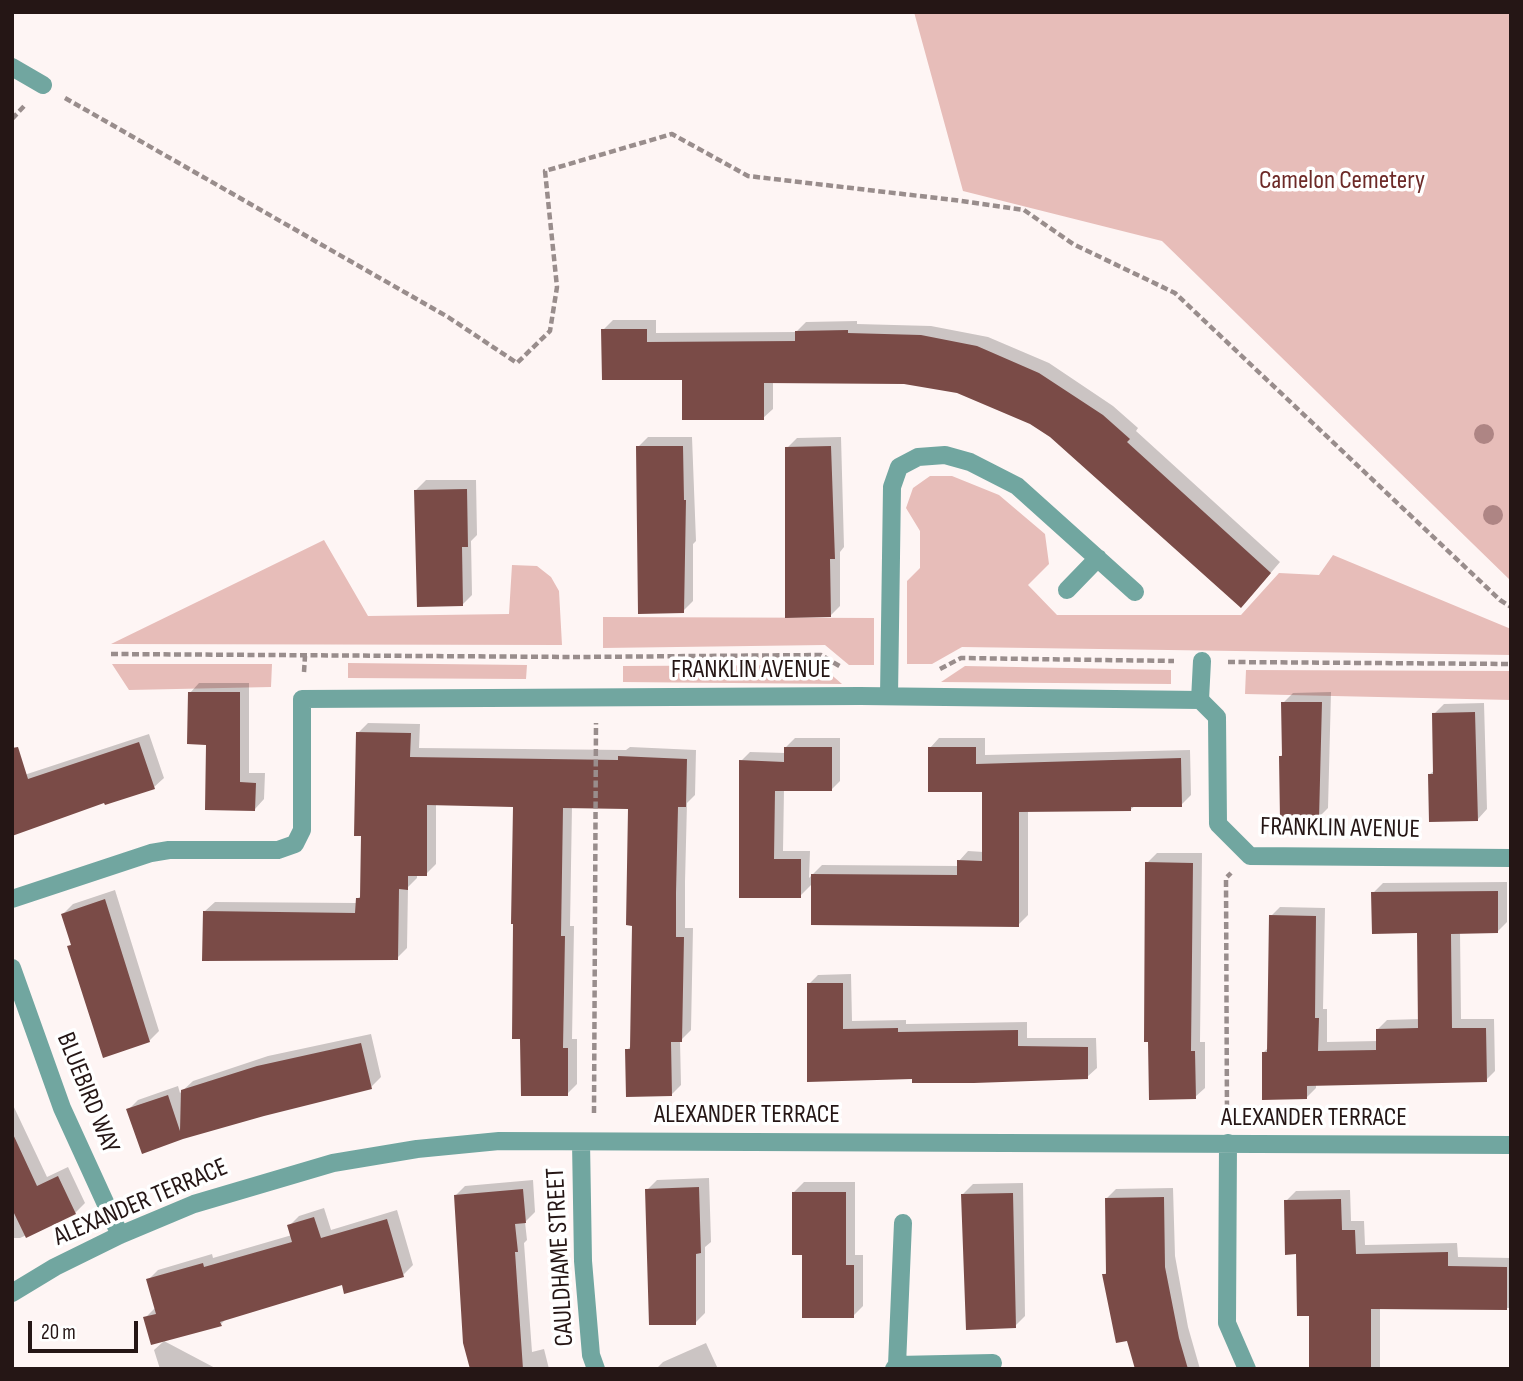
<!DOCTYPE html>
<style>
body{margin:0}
#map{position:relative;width:1523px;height:1381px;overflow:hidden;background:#fef5f4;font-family:"Sofia Sans Condensed",sans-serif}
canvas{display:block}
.frame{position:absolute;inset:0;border:14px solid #251615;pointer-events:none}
.scale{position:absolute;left:28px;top:1321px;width:110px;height:32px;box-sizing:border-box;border:4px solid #251615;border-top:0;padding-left:9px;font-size:21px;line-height:24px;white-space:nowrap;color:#251615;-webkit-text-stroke:5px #fff;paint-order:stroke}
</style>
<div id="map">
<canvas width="1523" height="1381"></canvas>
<div class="frame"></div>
<div class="scale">20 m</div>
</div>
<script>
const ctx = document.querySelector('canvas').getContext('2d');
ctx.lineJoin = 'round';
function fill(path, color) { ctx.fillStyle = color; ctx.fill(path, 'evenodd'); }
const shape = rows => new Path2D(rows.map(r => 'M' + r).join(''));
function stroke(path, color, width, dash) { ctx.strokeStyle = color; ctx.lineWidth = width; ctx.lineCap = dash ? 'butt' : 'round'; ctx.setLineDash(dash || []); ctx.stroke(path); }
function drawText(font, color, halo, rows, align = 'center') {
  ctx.font = font + ' "Sofia Sans Condensed",sans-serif'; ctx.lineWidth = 7; ctx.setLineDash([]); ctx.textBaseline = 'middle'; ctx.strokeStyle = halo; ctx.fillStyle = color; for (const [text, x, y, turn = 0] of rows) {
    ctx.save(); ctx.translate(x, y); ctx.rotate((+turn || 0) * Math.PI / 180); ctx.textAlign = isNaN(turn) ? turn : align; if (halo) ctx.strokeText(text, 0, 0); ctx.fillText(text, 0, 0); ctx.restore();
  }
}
const green = shape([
 [914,12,1511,12,1511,581,1162,241,963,191],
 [930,476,952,476,999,495,1045,534,1049,564,1028,585,1057,615,1241,615,1279,573,1319,575,1333,555,1511,629,1511,655,962,647,932,664,907,664,907,581,920,568,920,531,906,508,913,488],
 [324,540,368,616,509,614,512,565,537,566,551,577,559,591,562,645,111,644],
 [603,617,874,618,874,665,849,665,825,645,603,648],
 [348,663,527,665,526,679,348,678],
 [112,664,272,664,271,687,129,690],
 [820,665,842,684,623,682,623,666],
 [965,666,1171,670,1171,684,941,682],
 [1246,670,1511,671,1511,700,1245,694]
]);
const shadow = shape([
 [613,320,656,320,656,333,796,332,806,322,857,321,857,324,931,326,988,337,1049,363,1113,406,1138,428,1136,431,1280,562,1251,596,1051,436,1031,422,958,392,905,382,773,382,773,409,763,418,684,379,603,330],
 [648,437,692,437,696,541,693,544,693,601,683,611,638,447],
 [841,437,844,547,840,552,840,606,831,615,787,448,797,438],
 [426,480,476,480,477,535,471,541,472,595,462,605,416,490],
 [199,683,249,683,249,773,265,773,264,799,255,809,208,743,190,693],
 [1331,692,1328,808,1318,818,1280,757,1284,753,1283,703,1293,693],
 [1484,703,1487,809,1478,819,1430,774,1435,770,1434,714,1444,704],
 [368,723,420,724,419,748,626,750,630,747,696,750,695,795,687,803,685,882,685,928,693,928,691,1030,680,1041,681,1085,671,1095,627,1050,632,1045,634,924,629,807,572,806,570,926,574,926,572,1039,577,1039,577,1084,567,1094,515,805,436,804,436,864,426,874,417,874,417,878,408,887,407,948,397,958,205,911,215,902,357,903,357,899,362,895,363,834,358,733],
 [149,734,164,778,154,787,47,820,12,779],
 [795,738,840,738,840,781,831,790,784,789,783,851,810,851,809,878,822,865,959,866,959,861,968,851,984,852,984,790,930,748,939,738,985,738,985,755,1190,750,1191,795,1181,805,1135,806,1131,809,1028,810,1028,915,1018,925,812,884,800,896,741,897,741,761,750,752,786,753,786,747],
 [1157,853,1202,853,1200,1042,1205,1042,1205,1088,1195,1097,1147,863],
 [1507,882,1507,922,1498,931,1460,932,1461,1019,1494,1019,1495,1071,1486,1080,1316,1084,1316,1088,1307,1097,1263,1053,1269,1047,1271,916,1280,907,1325,908,1323,1009,1327,1009,1327,1042,1378,1041,1378,1029,1387,1020,1420,1019,1419,931,1373,893,1383,883],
 [115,890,159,1031,149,1041,73,943,63,914,73,904],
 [851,974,852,1021,906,1020,906,1024,1027,1022,1027,1038,1096,1038,1097,1068,1087,1077,809,1080,809,984,818,975],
 [371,1034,381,1077,371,1087,182,1137,128,1110,138,1100,178,1086,180,1093,193,1081,268,1056],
 [12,1103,47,1177,68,1167,85,1203,75,1213,20,1238,12,1238],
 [709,1178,711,1242,705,1247,705,1313,695,1323,647,1190,657,1180],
 [533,1180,535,1212,525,1222,527,1240,524,1243,532,1352,544,1349,549,1369,472,1369,455,1196,465,1186],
 [804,1182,855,1182,855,1255,863,1255,863,1306,853,1316,803,1253,794,1192],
 [1023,1183,1025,1316,1015,1326,963,1194,973,1184],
 [1173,1188,1175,1256,1188,1327,1200,1369,1137,1369,1104,1275,1108,1271,1106,1199,1116,1189],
 [1350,1190,1351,1221,1364,1221,1365,1245,1457,1243,1458,1257,1511,1258,1511,1308,1380,1307,1380,1369,1311,1369,1310,1314,1286,1201,1296,1191],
 [324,1208,331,1230,397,1210,413,1265,403,1275,343,1283,227,1318,221,1324,145,1318,155,1308,148,1280,158,1270,212,1254,213,1258,292,1235,289,1226,299,1216],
 [164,1341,217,1369,160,1369,154,1350],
 [706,1343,718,1369,656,1369,663,1362]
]);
const building = shape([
 [601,329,647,329,647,342,795,341,795,331,848,330,848,333,921,335,977,346,1039,373,1103,415,1130,439,1127,442,1271,573,1241,608,1050,437,1030,424,957,393,904,384,764,383,764,420,682,420,682,380,602,380],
 [636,446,683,446,684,500,686,500,684,613,638,614],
 [831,446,835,559,830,559,831,617,785,618,785,447],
 [467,489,468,547,462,547,463,606,417,607,414,490],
 [188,692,240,692,240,782,256,783,255,811,205,810,206,745,187,744],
 [1281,702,1322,702,1319,819,1280,820,1279,756,1282,756],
 [1475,712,1478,821,1429,822,1428,774,1433,774,1432,713],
 [356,732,411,733,410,757,618,760,618,756,687,759,686,807,678,807,676,893,676,937,684,937,682,1042,671,1042,672,1096,626,1097,625,1049,630,1049,632,926,626,925,628,809,563,808,561,936,565,936,563,1048,568,1048,568,1096,521,1096,520,1039,512,1039,513,924,511,924,513,807,427,805,427,876,408,876,408,890,399,889,398,960,202,961,203,911,355,913,356,898,360,898,361,836,354,836],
 [139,742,155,789,105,805,104,803,12,836,12,748,18,747,28,779],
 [784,747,832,747,832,791,775,791,774,859,801,859,801,898,739,898,739,760,784,762],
 [928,747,976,747,976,764,1181,758,1182,807,1131,807,1131,811,1019,812,1019,927,811,925,811,874,957,875,957,860,982,861,982,792,928,792],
 [1145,862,1193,863,1191,1051,1195,1051,1196,1099,1149,1100,1148,1042,1144,1042],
 [1498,891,1498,933,1451,934,1452,1028,1486,1028,1487,1082,1307,1086,1307,1099,1262,1100,1262,1052,1267,1052,1269,915,1316,916,1315,1018,1319,1018,1318,1051,1376,1050,1376,1029,1418,1028,1417,933,1372,934,1371,892],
 [105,899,150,1042,103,1058,67,946,71,945,61,914],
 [807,983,843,983,843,1029,898,1028,898,1032,1018,1030,1018,1046,1088,1047,1088,1079,974,1083,912,1083,912,1079,807,1082],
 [361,1043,372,1089,264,1116,183,1139,142,1154,126,1109,168,1095,180,1131,181,1090,257,1066],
 [12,1132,37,1186,58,1176,76,1214,26,1238,12,1209],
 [699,1187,701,1253,696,1254,696,1325,649,1325,645,1189],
 [523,1189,526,1223,515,1224,518,1252,515,1252,523,1369,470,1369,463,1343,454,1195],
 [792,1192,846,1192,846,1265,854,1265,854,1318,802,1318,802,1255,792,1255],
 [1013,1193,1016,1328,966,1330,961,1194],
 [1164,1197,1165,1267,1179,1338,1188,1369,1135,1369,1127,1341,1116,1343,1102,1274,1106,1274,1105,1198],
 [1341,1199,1342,1230,1355,1230,1356,1254,1448,1252,1448,1266,1507,1267,1507,1310,1371,1309,1371,1369,1309,1369,1309,1316,1297,1316,1296,1254,1285,1255,1284,1200],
 [314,1217,321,1238,387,1219,404,1277,344,1294,342,1285,220,1322,222,1326,151,1345,143,1317,156,1314,146,1279,203,1263,204,1267,292,1242,287,1225]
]);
const path = shape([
 [65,98,448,317,517,363,550,331,557,287,545,171,672,134,748,176,954,200,1024,210,1073,244,1175,293,1500,600,1511,607],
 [12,119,26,104],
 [111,654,578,657,821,655,841,667],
 [1228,662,1511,664],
 [940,669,961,658,1174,661],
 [304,672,305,656],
 [594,1113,596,723],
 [1227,1118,1226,878,1231,873]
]);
const service = shape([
 [12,67,43,85],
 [1200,700,1202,661]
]);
const minor = shape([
 [1067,590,1098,558],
 [889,696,892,487,899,467,918,457,945,455,970,462,1017,486,1135,592],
 [12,899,151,853,169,850,278,850,295,844,302,830,302,699,860,696,1200,700,1217,717,1218,824,1250,856,1511,858],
 [12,968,62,1108,120,1235],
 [581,1142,583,1261,591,1355,596,1369],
 [1228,1143,1227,1323,1247,1369],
 [12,1293,55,1267,120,1235,194,1204,333,1163,417,1149,499,1141,1511,1145],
 [897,1365,993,1363],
 [894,1369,897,1365,903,1223]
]);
const trees = [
 [1484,434],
 [1493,515]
];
const parkNames = [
 ["Camelon Cemetery",1342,181]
];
const streetNames = [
 ["FRANKLIN AVENUE",751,670],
 ["FRANKLIN AVENUE",1340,829,1],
 ["BLUEBIRD WAY",87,1093,68],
 ["ALEXANDER TERRACE",747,1115],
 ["ALEXANDER TERRACE",1314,1118],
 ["ALEXANDER TERRACE",141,1203,-23],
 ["CAULDHAME STREET",561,1257,-93]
];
fill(green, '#e7bdb9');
fill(shadow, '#0003');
fill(building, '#7a4b47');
stroke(path, '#998d8c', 4.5, [7, 3.5]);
stroke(service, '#71a6a0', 18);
stroke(minor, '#71a6a0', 18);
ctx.fillStyle = '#ae8584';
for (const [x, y] of trees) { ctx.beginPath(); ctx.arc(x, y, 10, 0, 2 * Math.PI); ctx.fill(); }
drawText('26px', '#6d2a28', '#fff', parkNames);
drawText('26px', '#251615', '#fff', streetNames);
</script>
